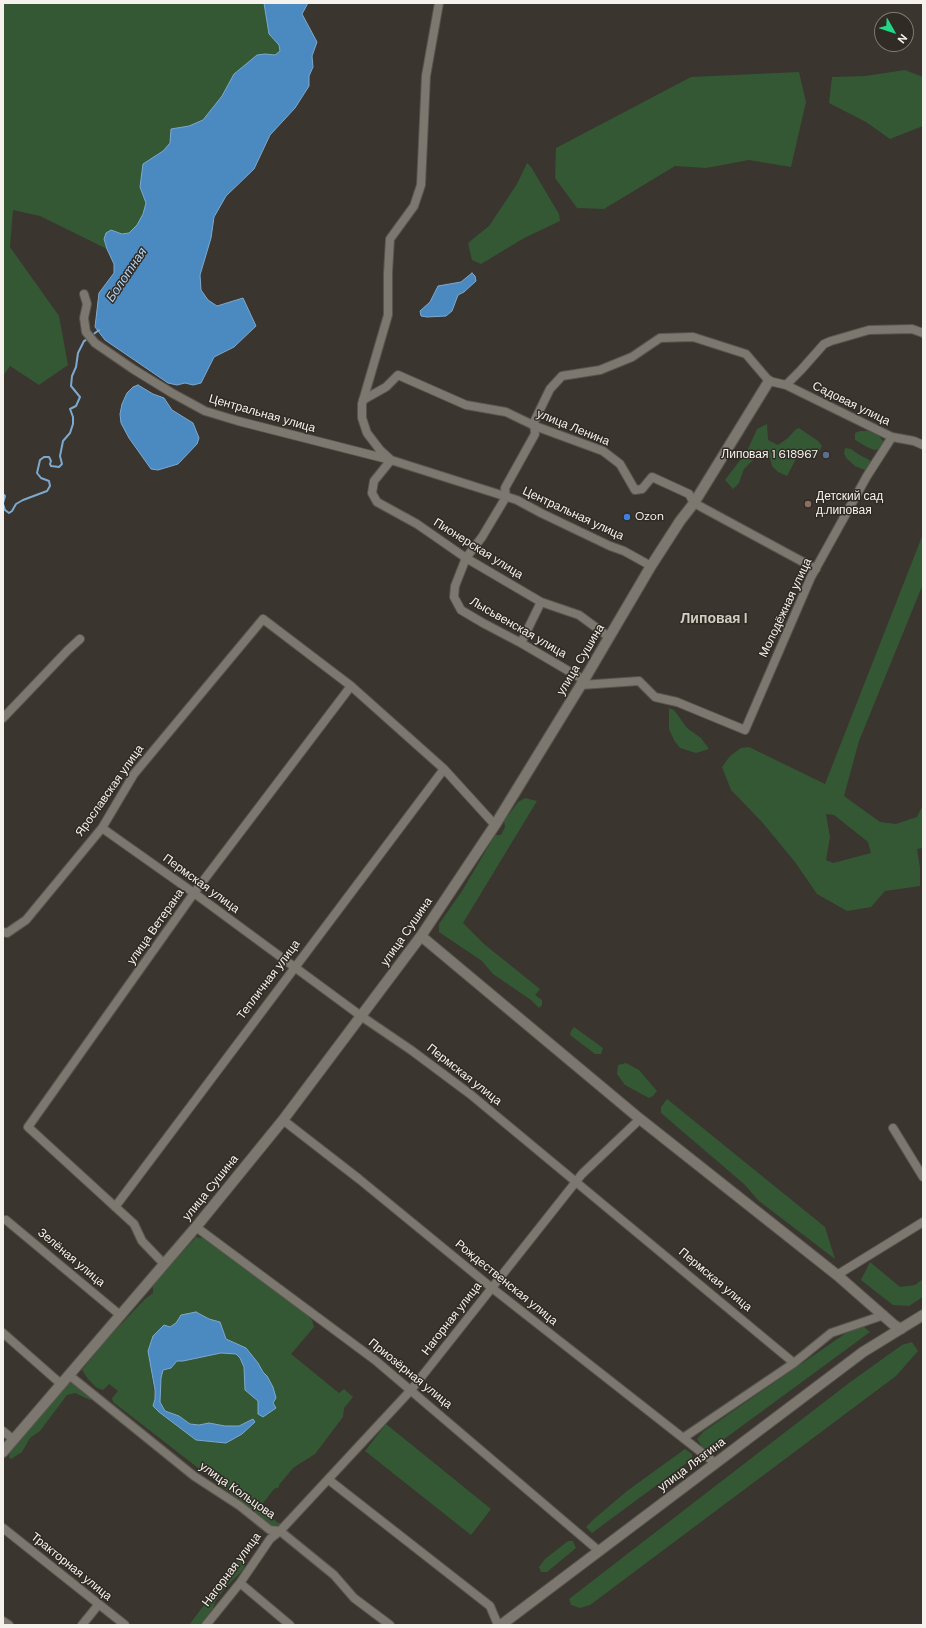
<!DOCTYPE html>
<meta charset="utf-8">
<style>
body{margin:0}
#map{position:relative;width:926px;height:1628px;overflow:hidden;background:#3a352e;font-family:"DM Sans",sans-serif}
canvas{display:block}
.frame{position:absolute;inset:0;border:4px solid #f5f2ed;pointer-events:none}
.north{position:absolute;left:874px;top:12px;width:40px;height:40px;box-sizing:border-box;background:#302b24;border:1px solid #7f7b74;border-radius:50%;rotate:129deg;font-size:11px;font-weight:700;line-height:16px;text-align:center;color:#f5f2ed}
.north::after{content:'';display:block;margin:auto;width:14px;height:18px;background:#21d887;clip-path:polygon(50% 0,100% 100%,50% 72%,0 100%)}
</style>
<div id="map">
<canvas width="926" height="1628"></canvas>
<div class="frame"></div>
<div class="north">N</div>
</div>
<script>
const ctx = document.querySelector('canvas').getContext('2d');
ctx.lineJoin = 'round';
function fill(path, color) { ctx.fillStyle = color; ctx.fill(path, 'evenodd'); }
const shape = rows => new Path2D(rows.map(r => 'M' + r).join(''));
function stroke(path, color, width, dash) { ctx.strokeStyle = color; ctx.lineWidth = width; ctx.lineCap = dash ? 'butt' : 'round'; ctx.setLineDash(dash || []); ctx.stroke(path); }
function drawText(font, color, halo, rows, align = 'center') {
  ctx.font = font + ' "DM Sans",sans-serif'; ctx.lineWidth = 3; ctx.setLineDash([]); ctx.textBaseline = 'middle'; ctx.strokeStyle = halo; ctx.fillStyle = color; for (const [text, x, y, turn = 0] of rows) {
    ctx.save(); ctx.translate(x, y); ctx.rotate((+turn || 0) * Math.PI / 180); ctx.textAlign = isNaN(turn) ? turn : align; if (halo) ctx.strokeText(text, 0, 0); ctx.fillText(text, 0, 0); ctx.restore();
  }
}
const green = shape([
 [3,3,264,3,269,34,279,45,280,51,275,55,265,54,257,55,234,74,222,96,203,120,189,126,171,129,170,142,163,151,143,165,140,187,146,203,143,214,137,225,129,233,123,234,111,230,104,239,107,249,40,216,13,210,10,247,59,316,68,365,39,385,10,366,3,376],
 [905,70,923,77,923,126,890,139,866,122,829,103,832,77,865,76],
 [799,72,806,102,791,167,749,160,706,168,675,166,604,209,577,208,555,178,556,148,691,77],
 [527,163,531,167,559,214,560,221,524,238,481,264,472,260,468,243,489,226,517,184],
 [767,424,768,440,778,445,788,438,795,430,799,428,818,441,822,446,817,455,798,455,787,476,778,472,772,466,770,458,761,452,744,469,739,483,733,489,725,480,741,459,749,456,748,449,757,429],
 [860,431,868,431,879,436,883,441,883,445,880,449,874,450,867,447,855,440,855,433],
 [845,448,851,449,858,454,871,461,868,469,865,470,855,466,846,458,844,453],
 [923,534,923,584,859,741,844,796,880,822,896,824,917,817,923,805,923,848,917,849,920,868,920,886,885,891,871,907,847,911,817,894,795,862,762,822,731,790,722,767,730,756,741,748,749,747,825,784],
 [826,814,834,815,868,842,871,853,833,863,826,860,830,837],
 [669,708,674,710,687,728,701,738,709,749,696,753,680,748,674,740,669,729],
 [525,798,537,801,463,923,484,944,540,989,535,995,542,1000,542,1005,539,1008,531,1000,493,974,482,961,439,932,439,924,462,891,495,835,501,835,505,827,504,821,518,802],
 [574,1027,603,1048,601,1054,595,1054,570,1035,571,1031],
 [626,1063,639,1070,657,1091,653,1096,649,1098,625,1085,617,1074,618,1065],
 [667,1099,825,1227,835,1259,759,1201,744,1184,661,1113,661,1107],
 [196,1237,208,1239,277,1289,305,1313,312,1320,314,1327,291,1354,339,1393,344,1389,353,1397,344,1408,343,1417,315,1454,293,1468,279,1485,279,1487,274,1489,260,1507,278,1523,283,1523,278,1530,113,1402,112,1398,118,1391,109,1384,103,1390,97,1388,88,1379,82,1370,108,1338,145,1299,153,1293,153,1285],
 [196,1312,209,1319,220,1322,226,1339,246,1348,258,1363,263,1372,267,1376,273,1403,258,1401,245,1390,244,1367,240,1358,236,1354,221,1353,183,1361,177,1361,171,1368,163,1370,161,1378,160,1402,165,1411,179,1416,190,1424,199,1425,209,1423,225,1426,239,1426,253,1419,226,1443,196,1440,170,1420,155,1399,148,1351,153,1336,164,1325,170,1327],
 [870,1262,900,1287,915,1285,923,1279,923,1297,909,1306,893,1305,861,1280],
 [856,1326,863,1326,870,1332,712,1448,703,1448,697,1439,703,1432],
 [912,1342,918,1351,896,1376,590,1605,580,1608,571,1605,569,1599,701,1497,849,1383,902,1345],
 [71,1383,77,1385,93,1399,90,1400,75,1393,67,1395,40,1431,30,1438,22,1452,11,1459,9,1457,10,1452,31,1426,68,1384],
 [386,1424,491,1509,471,1535,365,1451],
 [685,1449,692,1454,692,1459,592,1533,586,1527,594,1519,627,1491],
 [568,1541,573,1541,576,1548,547,1572,541,1572,539,1567,545,1559],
 [239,1559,245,1565,243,1570,227,1586,216,1600,213,1608,200,1625,189,1625]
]);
const water = shape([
 [264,3,308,3,302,14,317,42,312,56,313,67,309,76,309,86,295,108,270,135,254,169,226,196,214,217,211,238,200,275,201,290,208,300,217,306,243,298,256,326,234,347,214,357,201,383,193,385,185,383,177,385,168,383,105,340,95,327,99,293,114,273,114,264,107,249,104,239,106,233,111,230,122,234,129,233,137,225,143,214,146,203,140,187,143,164,163,151,170,143,171,129,189,126,203,120,222,96,234,74,257,55,265,54,275,55,280,51,279,45,269,34,264,3],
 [472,273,475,276,476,281,464,292,458,295,452,311,446,316,427,317,421,316,420,311,430,302,438,286,461,282,472,273],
 [138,385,153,394,164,398,172,410,193,423,199,438,197,444,178,464,158,470,151,469,129,438,121,423,120,414,122,404,127,393,133,387,138,385],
 [196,1312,209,1319,220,1322,226,1339,246,1348,258,1363,263,1372,267,1376,273,1387,276,1398,273,1403,276,1408,263,1417,258,1414,258,1401,245,1390,244,1367,240,1358,236,1354,221,1353,183,1361,177,1361,171,1368,163,1370,161,1378,160,1402,165,1411,179,1416,190,1424,199,1425,209,1423,225,1426,239,1426,253,1419,255,1422,242,1434,226,1443,196,1440,159,1412,153,1406,155,1399,155,1390,148,1351,153,1336,164,1325,170,1327,176,1323,181,1315,196,1312]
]);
const stream = shape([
 [91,336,99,330],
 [3,494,5,496,3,503],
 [3,504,5,510,9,513,12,511,16,504,23,500,47,491,50,486,49,481,41,478,37,473,40,460,44,457,49,457,51,461,50,464,51,466,59,467,62,464,60,456,63,441,70,433,73,424,73,417,70,409,76,406,80,397,71,386,72,376,76,367,78,353,84,341,88,339]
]);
const street = shape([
 [439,3,426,76,421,185,414,206,390,239,388,273,388,315,362,404,362,418,367,433,380,450,391,460,374,481,372,493,377,502,417,524,466,558,541,602,579,615,609,637],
 [84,294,87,304,84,318,86,332,95,343,133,369,172,393,205,411,238,421,391,460,517,500,541,513,610,546,624,551,651,566],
 [786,385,801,370,824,344,831,341,869,330,912,329,923,333],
 [363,400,386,387,398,375,466,405,506,412,535,426,603,451,620,464,635,490,642,489,652,477,689,494,694,503,816,569],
 [521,643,541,602],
 [584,680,521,643,483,623,461,610,454,597,455,586,466,558,482,537,506,497,505,488,535,434,534,422,550,389,562,376,600,370,632,357,660,338,693,337,746,354,769,381,786,385,892,437,914,441,923,445],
 [581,685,639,681,655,697,677,702,745,730,811,577,867,476,892,437],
 [3,718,68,650,80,639],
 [102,828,194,893,361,1016,411,1050,470,1094,794,1363],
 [3,932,7,933,26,920,102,828,134,774,263,619,351,686,444,769,495,825],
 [283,1120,359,1179,492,1288,715,1463],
 [893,1128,923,1177],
 [115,1207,444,769],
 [6,1220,120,1315],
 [196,1227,375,1360,599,1551],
 [164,1264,142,1241,134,1224,28,1127,194,893,351,686],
 [837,1275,923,1222],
 [3,1333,61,1384],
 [69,1375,194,1476,240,1506,270,1530,280,1531,334,1575,354,1598,390,1625],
 [3,1431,14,1440],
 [683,1438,794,1363,831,1333,884,1315],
 [329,1480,490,1606,498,1625],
 [3,1528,125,1625],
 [240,1583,290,1625],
 [3,1621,9,1625],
 [82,1625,99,1604],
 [206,1625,240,1583,270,1539,280,1531,411,1390,582,1174,640,1119]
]);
const secondary = shape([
 [421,936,640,1119,837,1275,894,1325,901,1329],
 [3,1452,196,1227,283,1120,421,936,495,825,584,680,651,566,680,521,694,503,769,381],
 [501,1625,863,1352,923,1315]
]);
const markers = [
 [826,455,4,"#5c6f8a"],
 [808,504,4,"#8d6e63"],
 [627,517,4,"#3f7fe0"]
];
const streetNames = [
 ["Садовая улица",851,404,26],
 ["Центральная улица",262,414,16],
 ["улица Ленина",573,428,22],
 ["Центральная улица",573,514,25],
 ["Пионерская улица",478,549,32],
 ["Молодёжная улица",786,608,-65],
 ["Лысьвенская улица",518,628,30],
 ["улица Сушина",581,660,-59],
 ["Ярославская улица",110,791,-55],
 ["Пермская улица",201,884,36],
 ["улица Ветерана",156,927,-55],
 ["улица Сушина",407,932,-55],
 ["Тепличная улица",269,980,-53],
 ["Пермская улица",464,1075,38],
 ["улица Сушина",211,1188,-51],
 ["Зелёная улица",71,1258,40],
 ["Пермская улица",715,1280,40],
 ["Рождественская улица",506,1283,39],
 ["Нагорная улица",452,1319,-52],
 ["Приозёрная улица",410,1374,39],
 ["улица Лязгина",692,1465,-37],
 ["улица Кольцова",237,1491,35],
 ["Тракторная улица",71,1567,39],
 ["Нагорная улица",232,1570,-53]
];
const poiNames = [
 ["Липовая 1 618967",818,455,"right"],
 ["Детский сад",816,497],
 ["д.липовая",816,511],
 ["Ozon",635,517]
];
const waterNames = [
 ["Болотная",127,275,-56]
];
const quarterNames = [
 ["Липовая I",714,619]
];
fill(green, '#345834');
fill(water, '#4b8ac1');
stroke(water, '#7ea9ce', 1);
stroke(stream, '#7ea9ce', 2);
stroke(street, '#58544e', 10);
stroke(secondary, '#58544e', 12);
stroke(street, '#7c776f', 8);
stroke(secondary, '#7c776f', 10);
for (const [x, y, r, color] of markers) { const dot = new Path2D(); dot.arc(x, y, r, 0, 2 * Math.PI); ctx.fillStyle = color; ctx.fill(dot); stroke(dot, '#302b24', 1.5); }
drawText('12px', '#f5f2ed', '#302b24', streetNames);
drawText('12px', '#f5f2ed', '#302b24', poiNames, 'left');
drawText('italic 13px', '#b3d3f2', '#302b24', waterNames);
drawText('bold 14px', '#d2ccc3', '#302b24', quarterNames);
</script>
